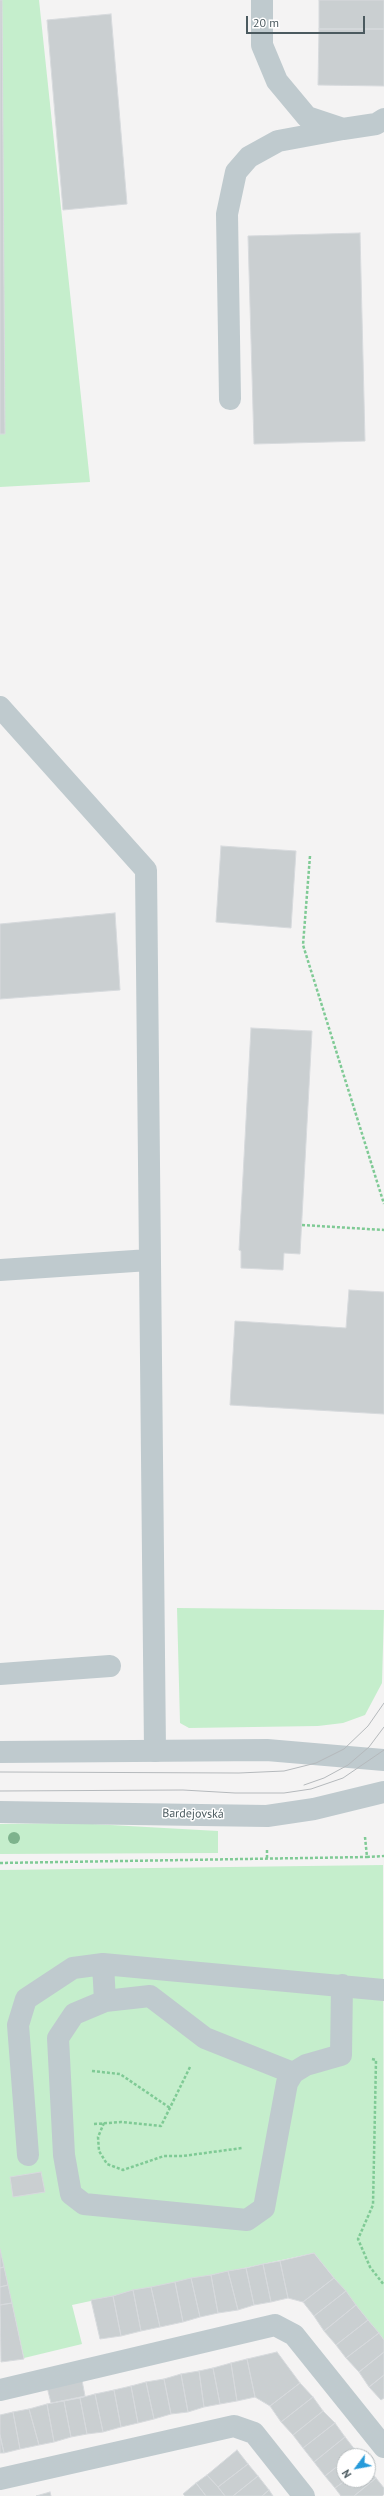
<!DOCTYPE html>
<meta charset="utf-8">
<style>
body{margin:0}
#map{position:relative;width:384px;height:2496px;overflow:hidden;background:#f4f3f3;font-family:"PT Sans",sans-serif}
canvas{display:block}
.north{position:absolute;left:336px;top:2448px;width:40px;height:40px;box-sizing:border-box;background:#fff;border:1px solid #b7bdbf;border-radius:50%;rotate:238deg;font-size:11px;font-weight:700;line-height:16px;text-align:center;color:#4b5a5f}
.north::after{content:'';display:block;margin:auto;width:14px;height:18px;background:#269bda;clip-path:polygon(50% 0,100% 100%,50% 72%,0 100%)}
.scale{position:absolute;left:246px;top:16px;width:119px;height:18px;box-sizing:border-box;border:2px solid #4b5a5f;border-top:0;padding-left:5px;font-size:12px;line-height:14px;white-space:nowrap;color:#4b5a5f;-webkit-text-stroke:3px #fff;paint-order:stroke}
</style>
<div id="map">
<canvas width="384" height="2496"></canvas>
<div class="north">N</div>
<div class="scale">20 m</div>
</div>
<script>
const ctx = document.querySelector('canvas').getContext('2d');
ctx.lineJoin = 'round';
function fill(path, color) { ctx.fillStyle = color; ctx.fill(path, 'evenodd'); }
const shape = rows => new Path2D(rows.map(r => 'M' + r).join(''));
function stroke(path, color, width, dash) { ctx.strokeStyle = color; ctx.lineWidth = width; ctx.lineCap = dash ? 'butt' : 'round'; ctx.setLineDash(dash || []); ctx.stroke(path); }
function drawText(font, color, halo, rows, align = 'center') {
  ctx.font = font + ' "PT Sans",sans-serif'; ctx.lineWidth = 3; ctx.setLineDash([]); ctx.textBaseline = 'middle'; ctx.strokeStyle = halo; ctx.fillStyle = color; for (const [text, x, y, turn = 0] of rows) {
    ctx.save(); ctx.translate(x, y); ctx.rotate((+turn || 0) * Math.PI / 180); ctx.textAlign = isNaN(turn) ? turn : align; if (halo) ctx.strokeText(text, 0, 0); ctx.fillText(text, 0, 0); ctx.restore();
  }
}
const green = shape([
 [2,0,39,0,90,482,0,487,0,434,5,434],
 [177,1608,384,1610,382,1683,365,1715,343,1723,318,1726,189,1728,180,1723],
 [75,1823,218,1831,218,1853,0,1854,0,1824],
 [383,1865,384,2340,314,2253,72,2305,82,2344,24,2358,0,2250,0,1870]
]);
const building = shape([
 [0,0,2,0,5,434,0,434,0,0],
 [319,0,384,0,384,29,319,29,319,0],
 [111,14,127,204,63,210,47,20,111,14],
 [319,29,384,29,384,86,318,85,319,29],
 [360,233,365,441,254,444,248,236,360,233],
 [221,846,296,851,291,928,216,922,221,846],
 [115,913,120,990,0,999,0,924,115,913],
 [251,1028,312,1031,300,1254,284,1253,283,1270,241,1268,241,1251,239,1250,251,1028],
 [349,1290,384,1292,384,1414,230,1405,235,1321,346,1328,349,1290],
 [41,2172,45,2192,13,2197,10,2177,41,2172],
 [0,2249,4,2267,0,2268,0,2249],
 [314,2253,334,2278,303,2302,288,2298,280,2261,314,2253],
 [280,2261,288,2298,271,2302,263,2264,280,2261],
 [263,2264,271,2302,254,2305,246,2268,263,2264],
 [4,2267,8,2285,0,2287,0,2268,4,2267],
 [246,2268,254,2305,238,2310,228,2271,246,2268],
 [228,2271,238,2310,218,2313,211,2275,228,2271],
 [211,2275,218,2313,200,2317,191,2278,211,2275],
 [191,2278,200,2317,183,2322,175,2282,191,2278],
 [334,2278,346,2291,314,2316,303,2302,334,2278],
 [175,2282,183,2322,160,2327,151,2287,175,2282],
 [8,2285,12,2303,0,2305,0,2287,8,2285],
 [151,2287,160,2327,141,2331,133,2290,151,2287],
 [133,2290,141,2331,121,2336,113,2296,133,2290],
 [346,2291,356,2305,324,2331,314,2316,346,2291],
 [113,2296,121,2336,100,2339,91,2300,113,2296],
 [12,2303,24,2359,1,2362,0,2305,12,2303],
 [356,2305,368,2320,336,2345,324,2331,356,2305],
 [368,2320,379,2333,346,2358,336,2345,368,2320],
 [379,2333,384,2340,384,2352,359,2372,346,2358,379,2333],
 [277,2352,300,2383,270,2406,255,2397,247,2359,277,2352],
 [384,2352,384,2375,369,2387,359,2372,384,2352],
 [247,2359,255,2397,237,2401,231,2363,247,2359],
 [231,2363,237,2401,220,2404,213,2368,231,2363],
 [213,2368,220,2404,204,2407,199,2371,213,2368],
 [199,2371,204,2407,188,2412,181,2374,199,2371],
 [181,2374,188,2412,171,2414,164,2379,181,2374],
 [81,2375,85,2396,51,2403,46,2383,81,2375],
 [384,2375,384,2398,381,2400,369,2387,384,2375],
 [164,2379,171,2414,154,2419,146,2382,164,2379],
 [146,2382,154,2419,138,2423,131,2386,146,2382],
 [300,2383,313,2397,281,2422,270,2406,300,2383],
 [131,2386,138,2423,121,2427,114,2390,131,2386],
 [114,2390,121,2427,103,2432,95,2394,114,2390],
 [95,2394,103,2432,87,2434,80,2398,95,2394],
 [313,2397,323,2411,293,2435,281,2422,313,2397],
 [80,2398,87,2434,71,2437,64,2401,80,2398],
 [64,2401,71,2437,54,2442,47,2404,64,2401],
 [47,2404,54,2442,39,2445,29,2409,47,2404],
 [29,2409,39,2445,20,2449,13,2412,29,2409],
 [323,2411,335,2423,303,2448,293,2435,323,2411],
 [13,2412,20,2449,4,2453,0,2435,0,2415,13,2412],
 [335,2423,345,2437,314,2462,303,2448,335,2423],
 [0,2435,4,2453,0,2453,0,2435],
 [345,2437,356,2451,350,2456,344,2456,344,2461,325,2476,314,2462,345,2437],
 [237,2450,248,2464,218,2487,207,2475,237,2450],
 [356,2451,360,2456,350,2456,356,2451],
 [344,2461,346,2480,335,2488,325,2476,344,2461],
 [248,2464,258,2476,233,2496,225,2496,218,2487,248,2464],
 [368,2468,376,2478,354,2496,341,2496,335,2488,346,2480,368,2480,368,2468],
 [207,2475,218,2487,225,2496,206,2496,196,2483,207,2475],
 [258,2476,269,2490,262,2496,233,2496,258,2476],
 [376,2478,384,2488,384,2494,382,2496,354,2496,376,2478],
 [196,2483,206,2496,185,2496,183,2494,196,2483],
 [269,2490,273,2496,262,2496,269,2490],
 [50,2492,51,2496,36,2496,50,2492]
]);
const path = shape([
 [310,856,303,945,384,1204],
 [302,1225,384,1230],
 [365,1837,367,1857,384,1856],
 [267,1858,267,1848],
 [0,1863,367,1857],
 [372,2059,376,2060,373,2205,358,2239,370,2267,384,2285],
 [92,2071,120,2074,170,2108],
 [104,2123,98,2137,99,2151,107,2164,123,2170,164,2156,183,2156,242,2148],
 [94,2124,121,2122,161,2126,190,2067]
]);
const lane = shape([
 [262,0,262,45,277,81,307,117,343,129,376,124,384,119],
 [230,399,227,214,236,172,249,157,278,141,343,129],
 [0,707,146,870,155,1751],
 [0,1270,149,1260],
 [0,1674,110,1666],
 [103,1964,105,2001],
 [293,2073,205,2038,150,1996,105,2001,74,2014,58,2038,64,2155,71,2194,84,2204,247,2220,264,2208,287,2083,293,2073,306,2065,341,2055,342,1985],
 [28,2155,18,2025,26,1999,73,1968,103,1964,384,1990],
 [0,2390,275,2325,294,2335,384,2447],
 [0,2479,234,2426,254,2433,304,2496]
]);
const street = shape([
 [0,1752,267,1750,384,1760],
 [0,1812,267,1816,314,1809,384,1792]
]);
const tram = shape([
 [0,1772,239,1773,284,1771,316,1763,344,1749,368,1726,384,1703],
 [304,1785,324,1778,348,1765,369,1747,384,1727],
 [0,1791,183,1790,235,1793,284,1793,311,1789,343,1778,384,1750]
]);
const trees = [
 [14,1838]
];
const streetNames = [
 ["Bardejovská",193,1814,1]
];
fill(green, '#c5eecc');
fill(building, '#cacfd1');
stroke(building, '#d7dadd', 1);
stroke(path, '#7fca95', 2.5, [3, 2]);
stroke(lane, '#bfcace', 22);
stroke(street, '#bfcace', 22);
stroke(tram, '#b5b9bc', 1);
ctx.fillStyle = '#7eb38d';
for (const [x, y] of trees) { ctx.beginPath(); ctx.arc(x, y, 6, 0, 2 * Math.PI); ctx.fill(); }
drawText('12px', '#4b5a5f', '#fff', streetNames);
</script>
